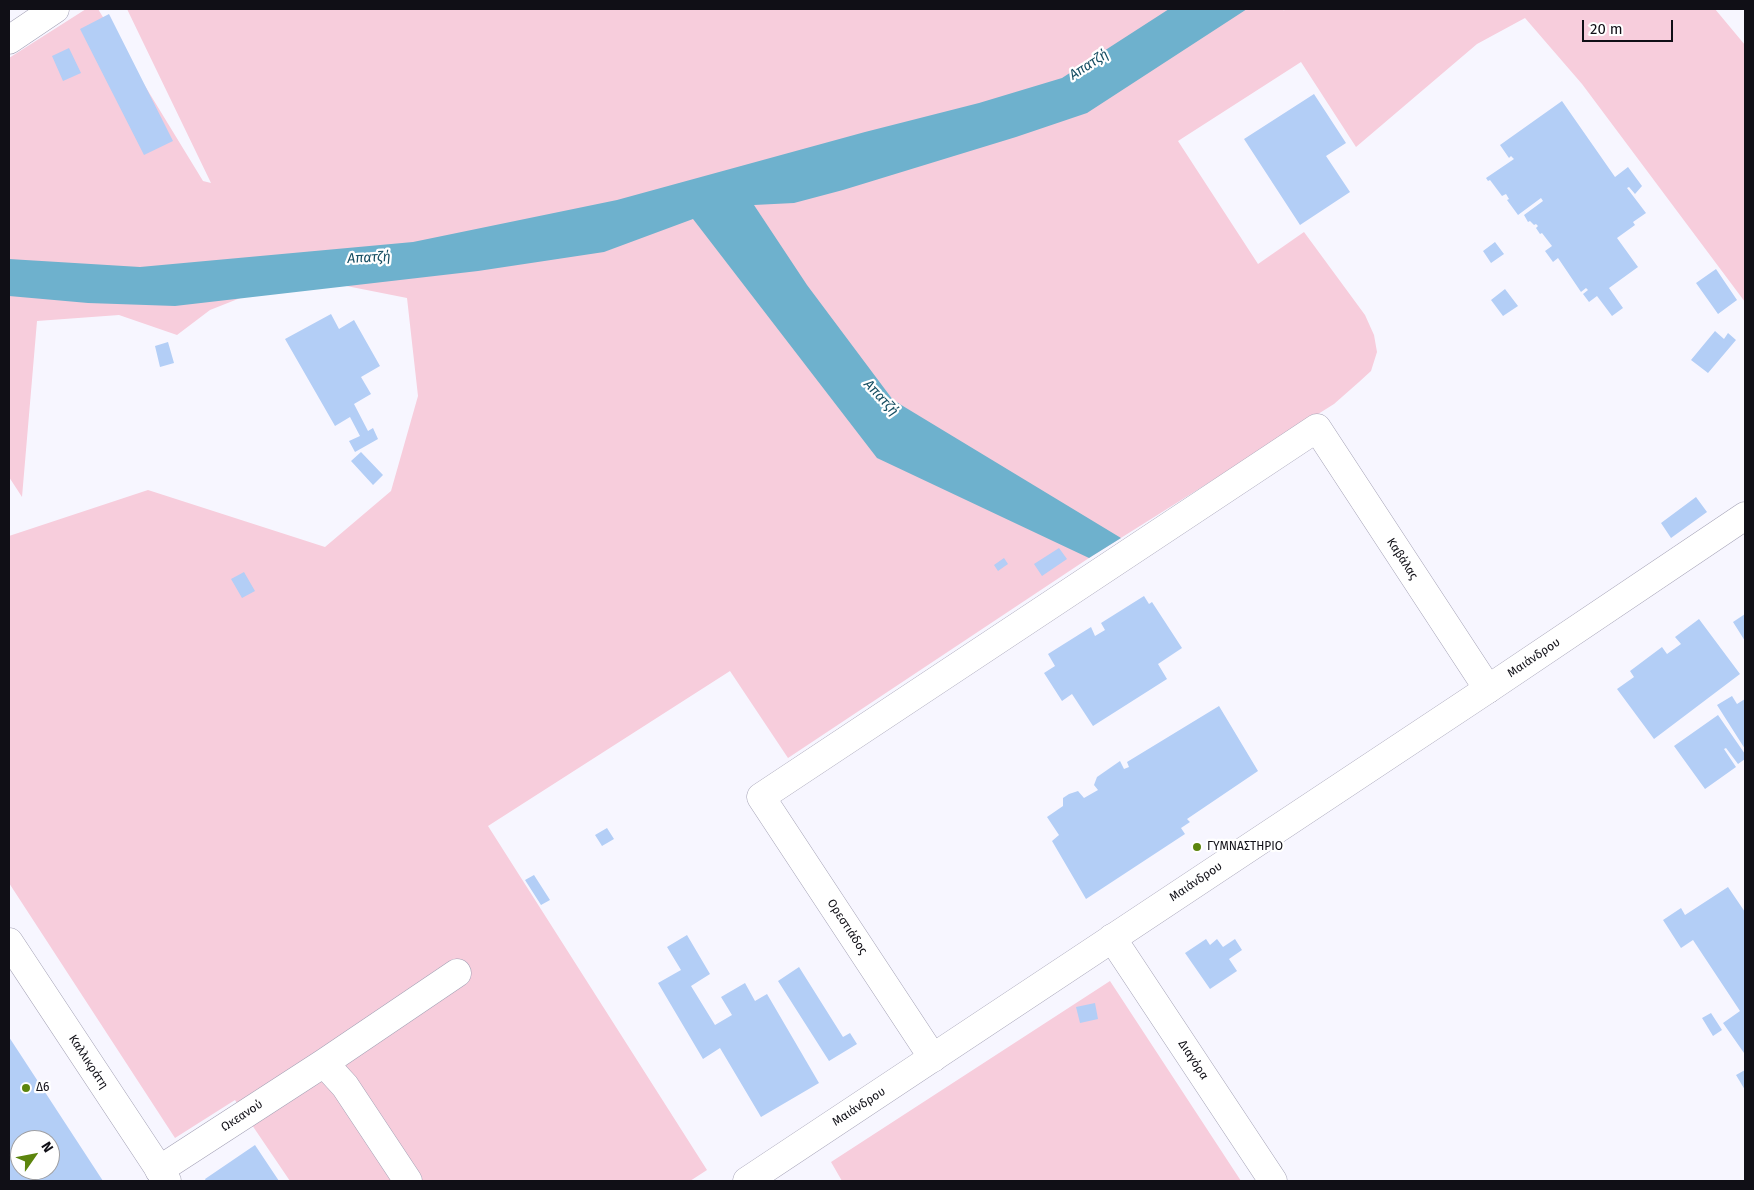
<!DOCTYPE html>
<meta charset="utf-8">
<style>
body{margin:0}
#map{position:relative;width:1754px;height:1190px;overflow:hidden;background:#f7f6ff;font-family:"Fira Sans",sans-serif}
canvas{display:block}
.frame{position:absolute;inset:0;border:10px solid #100f16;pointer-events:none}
.north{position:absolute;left:10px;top:1130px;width:50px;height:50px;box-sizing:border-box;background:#fff;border:1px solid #9f9fa2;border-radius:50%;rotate:57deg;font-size:14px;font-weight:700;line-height:20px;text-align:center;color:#100f16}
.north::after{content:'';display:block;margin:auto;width:18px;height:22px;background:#5c850d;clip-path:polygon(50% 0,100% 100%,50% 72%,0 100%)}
.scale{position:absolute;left:1582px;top:20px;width:91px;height:22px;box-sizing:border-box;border:2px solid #100f16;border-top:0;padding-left:6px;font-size:15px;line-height:18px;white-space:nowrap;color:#100f16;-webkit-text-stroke:4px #fff;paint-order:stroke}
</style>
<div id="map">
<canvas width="1754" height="1190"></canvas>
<div class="frame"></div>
<div class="north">N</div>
<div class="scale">20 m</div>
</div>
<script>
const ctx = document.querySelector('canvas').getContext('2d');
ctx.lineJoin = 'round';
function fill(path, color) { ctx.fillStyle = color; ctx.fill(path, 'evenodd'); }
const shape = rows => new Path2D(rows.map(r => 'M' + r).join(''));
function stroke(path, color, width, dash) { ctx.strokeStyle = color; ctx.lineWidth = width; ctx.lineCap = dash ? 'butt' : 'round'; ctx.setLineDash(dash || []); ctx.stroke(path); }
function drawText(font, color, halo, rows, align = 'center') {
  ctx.font = font + ' "Fira Sans",sans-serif'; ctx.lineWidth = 4.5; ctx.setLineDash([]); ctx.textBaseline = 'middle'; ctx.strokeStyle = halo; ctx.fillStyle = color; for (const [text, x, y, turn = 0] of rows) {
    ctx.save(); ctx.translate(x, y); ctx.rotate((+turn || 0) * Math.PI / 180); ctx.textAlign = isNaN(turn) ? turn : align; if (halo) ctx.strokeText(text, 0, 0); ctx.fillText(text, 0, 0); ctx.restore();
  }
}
const green = shape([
 [86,9,98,9,203,181,211,183,127,9,1285,9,1283,11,1286,9,1715,9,1745,45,1745,302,1582,84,1525,18,1477,44,1356,147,1301,62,1178,141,1258,264,1304,232,1365,315,1374,335,1377,352,1371,371,1359,382,1334,404,1089,558,788,758,730,671,488,826,707,1170,690,1181,290,1181,235,1100,175,1138,9,883,9,536,148,490,325,547,391,491,418,396,407,298,296,276,210,310,177,335,119,315,37,321,22,497,9,477,9,58],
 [1110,981,1241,1181,842,1181,831,1162]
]);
const water = shape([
 [1169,9,1247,9,1087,113,1016,137,843,190,794,203,754,205,807,285,893,400,1121,538,1089,558,877,458,693,219,604,252,478,271,175,306,88,303,9,296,9,259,140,267,413,242,617,200,865,132,979,103,1062,78]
]);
const building = shape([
 [109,14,173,141,144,155,80,29],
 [69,48,81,73,63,81,52,56],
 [1314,94,1346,143,1326,156,1350,192,1300,225,1244,139],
 [1562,101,1615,177,1628,167,1642,186,1635,194,1629,187,1627,188,1646,213,1633,222,1635,225,1617,238,1638,267,1609,288,1623,308,1612,316,1597,296,1589,302,1583,294,1588,290,1586,288,1581,292,1558,258,1553,262,1545,251,1552,246,1542,233,1540,234,1536,228,1538,226,1536,224,1534,225,1530,221,1528,222,1524,215,1543,201,1541,198,1518,215,1507,200,1509,199,1506,194,1502,196,1490,180,1488,181,1486,178,1514,159,1511,156,1509,158,1500,145],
 [1495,242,1504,254,1491,263,1483,251],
 [1716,269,1737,300,1718,314,1696,283],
 [1505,289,1518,306,1503,316,1491,300],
 [331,314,339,329,354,320,380,366,361,377,371,394,354,404,368,431,373,428,378,439,355,452,349,441,360,436,350,417,335,426,285,339],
 [1715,331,1724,339,1728,333,1736,340,1708,373,1691,360],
 [168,342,174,363,160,367,155,346],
 [361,452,383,475,373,485,351,461],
 [1696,497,1707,512,1671,538,1661,523],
 [1059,548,1067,559,1042,576,1034,564],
 [1004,558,1008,564,998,571,994,565],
 [244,572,255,591,242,598,231,579],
 [1144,596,1149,604,1152,602,1182,648,1158,664,1167,679,1093,726,1072,694,1062,701,1044,673,1055,666,1048,654,1091,627,1095,636,1105,630,1101,623],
 [1745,614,1745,641,1733,622],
 [1699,619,1740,674,1654,739,1617,689,1634,677,1630,671,1662,647,1667,654,1681,644,1675,637],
 [1732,696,1737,704,1745,699,1745,749,1717,705],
 [1219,706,1258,771,1187,819,1190,822,1181,828,1185,834,1086,899,1052,841,1059,835,1047,817,1063,806,1063,798,1069,794,1078,791,1084,798,1098,790,1094,785,1097,777,1120,761,1124,769,1129,767,1127,762],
 [1718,715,1745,754,1745,759,1738,764,1726,748,1724,749,1736,767,1705,789,1674,746],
 [607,828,614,839,602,846,595,835],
 [534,875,550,900,541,905,525,880],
 [1728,887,1745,912,1745,1052,1744,1053,1723,1023,1740,1011,1693,940,1681,948,1663,920,1681,908,1685,915],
 [687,935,710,974,691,986,715,1025,732,1015,721,997,745,983,755,1001,767,994,819,1083,761,1117,720,1048,703,1059,658,983,681,970,667,947],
 [1206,939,1210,945,1217,939,1223,947,1235,939,1242,950,1229,959,1237,971,1210,989,1185,953],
 [799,967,843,1037,850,1033,857,1044,829,1061,778,981],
 [1095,1003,1098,1019,1080,1023,1076,1007],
 [1711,1013,1722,1030,1713,1036,1702,1018],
 [9,1037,103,1181,9,1181],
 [20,1140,50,1140,50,1170,20,1170],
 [1745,1070,1745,1090,1736,1075],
 [255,1145,279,1181,206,1181,205,1179]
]);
const minor = shape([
 [9,40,55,9],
 [1112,938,1273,1181],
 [933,1058,761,797,1317,428,1488,689],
 [324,1063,345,1086,408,1181],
 [159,1170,324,1063,457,973]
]);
const tertiary = shape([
 [9,942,167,1181]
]);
const secondary = shape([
 [747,1181,1488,689,1745,516]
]);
const markers = [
 [1197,847,5,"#5c850d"],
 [26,1088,5,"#5c850d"]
];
const streetNames = [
 ["Καβάλας",1402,559,57],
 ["Μαιάνδρου",1534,658,-34],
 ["Μαιάνδρου",1196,882,-34],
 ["Ορεστιάδος",847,927,57],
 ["Διαγόρα",1193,1060,57],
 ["Καλλικράτη",88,1062,57],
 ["Μαιάνδρου",859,1107,-33],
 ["Ωκεανού",242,1116,-33]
];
const poiNames = [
 ["ΓΥΜΝΑΣΤΗΡΙΟ",1207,847],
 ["Δ6",36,1088]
];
const waterNames = [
 ["Απατζή",1089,65,-33],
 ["Απατζή",369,258,-3],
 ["Απατζή",881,398,47]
];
fill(green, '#f7cddc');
fill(water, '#6eb1cd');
fill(building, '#b3cef6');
stroke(minor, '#a3a1b5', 29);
stroke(tertiary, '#a3a1b5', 29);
stroke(secondary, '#a3a1b5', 29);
stroke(minor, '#fff', 28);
stroke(tertiary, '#fff', 28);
stroke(secondary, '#fff', 28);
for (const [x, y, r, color] of markers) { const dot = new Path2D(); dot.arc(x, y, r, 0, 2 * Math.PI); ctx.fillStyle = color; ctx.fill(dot); stroke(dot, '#fff', 2); }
drawText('12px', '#100f16', '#fff', streetNames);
drawText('12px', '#100f16', '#fff', poiNames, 'left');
drawText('italic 14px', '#174f63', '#fff', waterNames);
</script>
